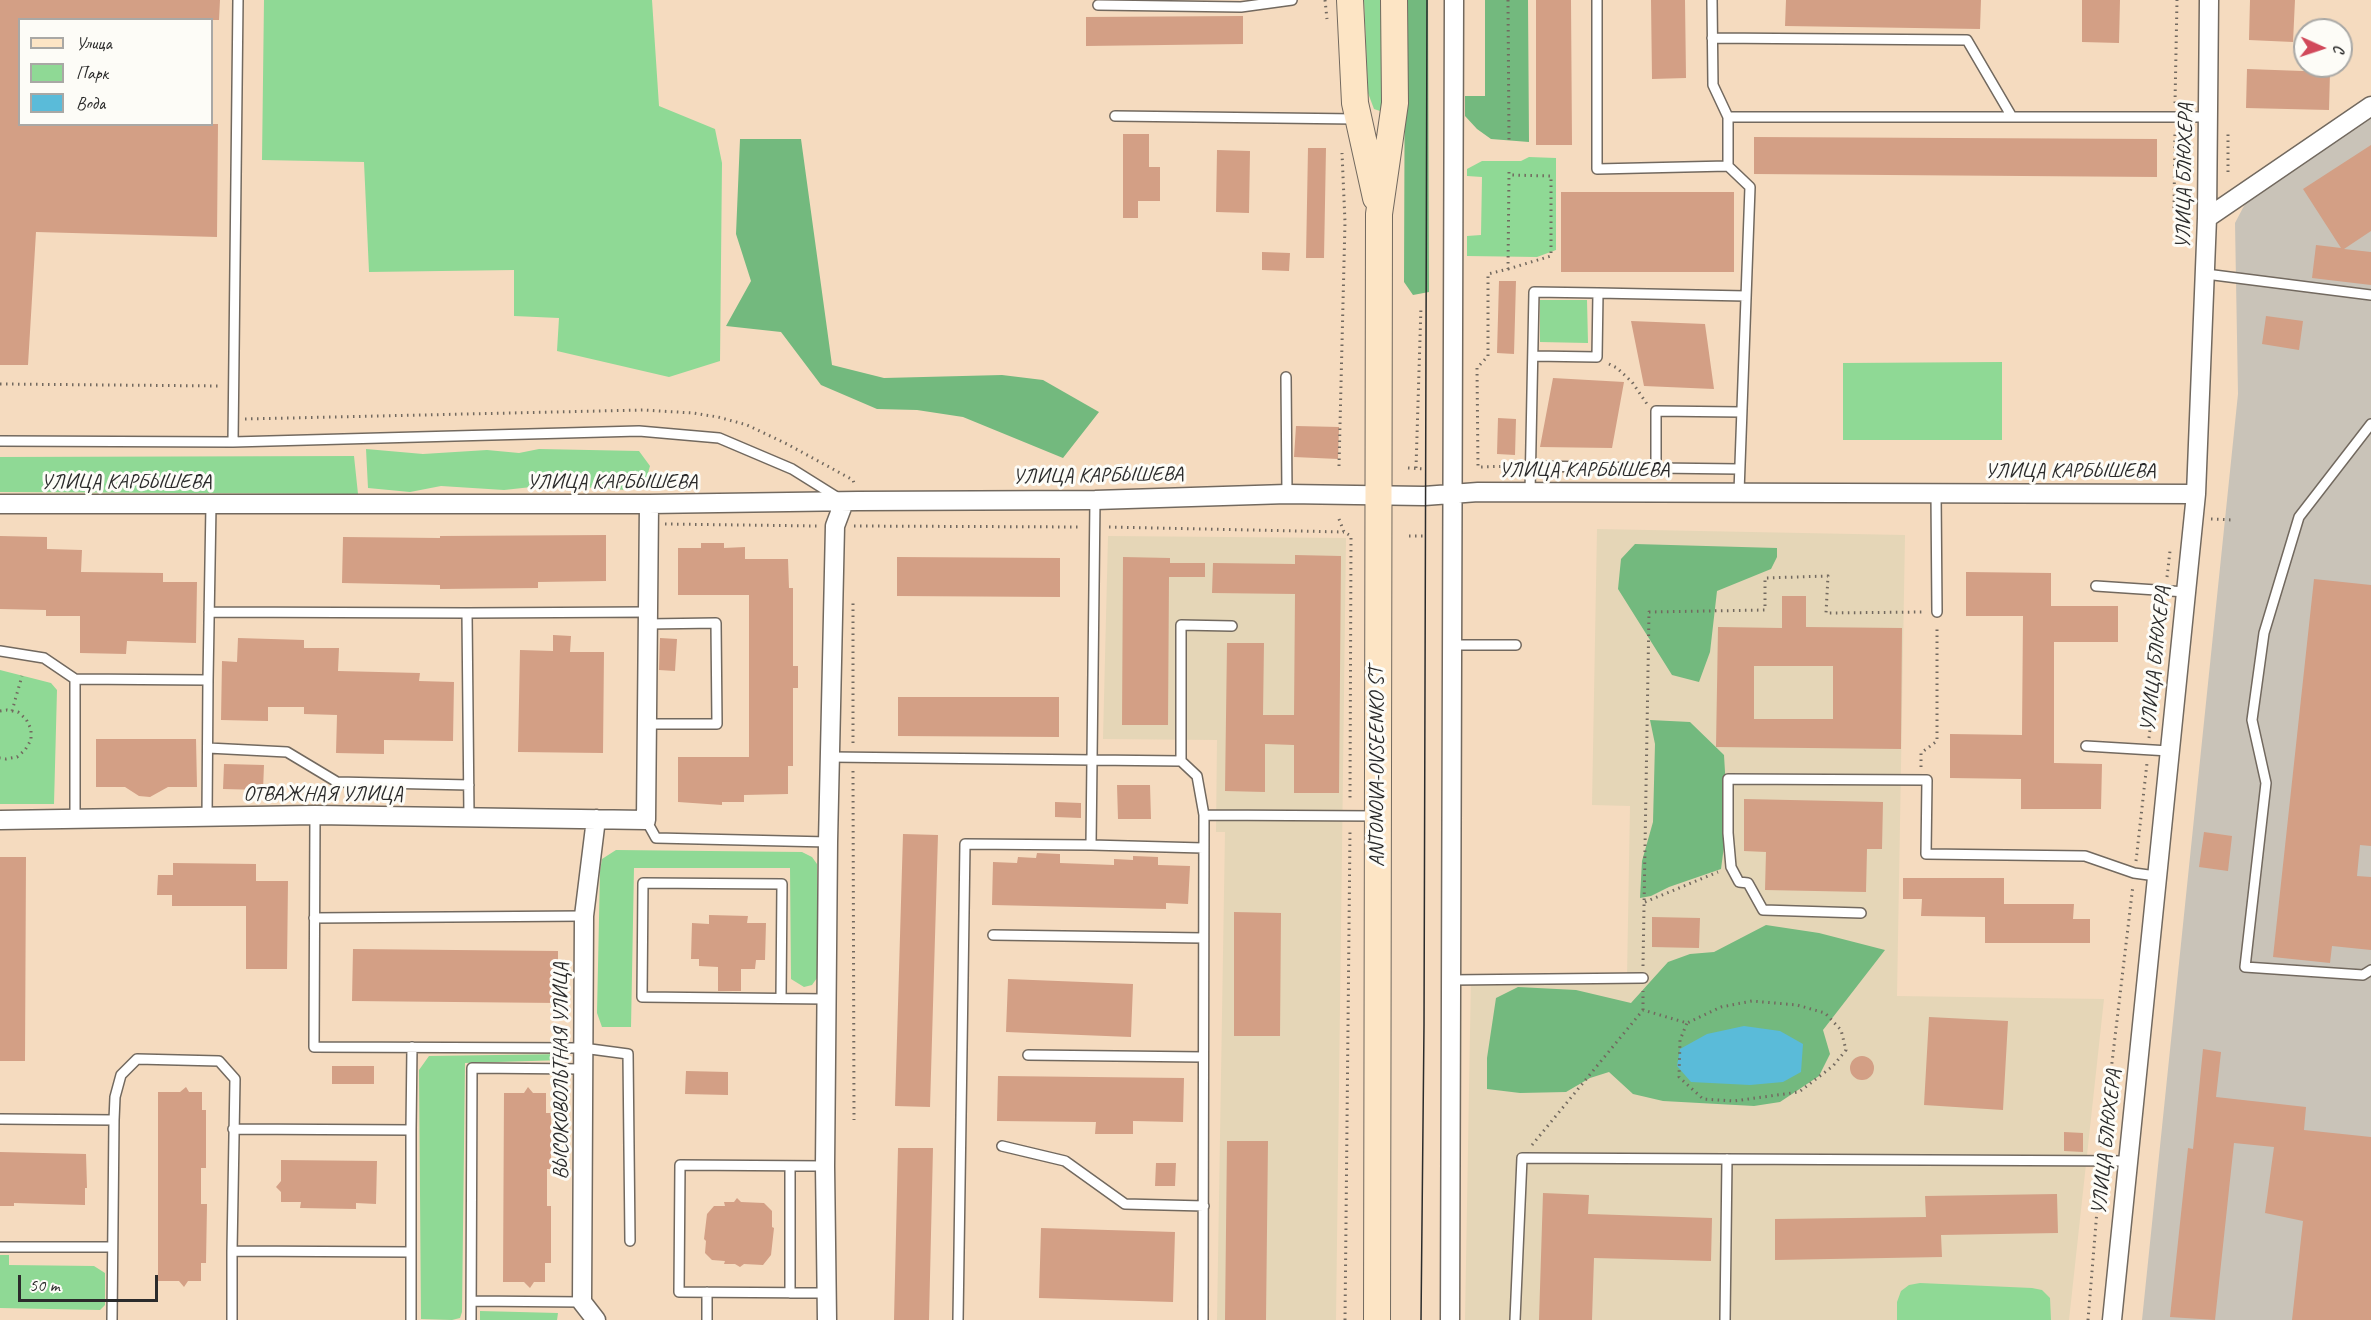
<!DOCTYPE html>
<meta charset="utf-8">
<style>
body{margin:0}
#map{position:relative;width:2371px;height:1320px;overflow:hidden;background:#f5dbbf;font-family:Caveat,sans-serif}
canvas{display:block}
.legend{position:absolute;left:18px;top:18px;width:195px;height:108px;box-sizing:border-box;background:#fdfcf7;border:2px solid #a9a8a5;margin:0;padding:8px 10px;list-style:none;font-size:18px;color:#2b2b2b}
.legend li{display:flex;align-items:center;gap:12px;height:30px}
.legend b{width:30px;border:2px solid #a9a8a5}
.north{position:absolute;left:2293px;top:18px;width:60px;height:60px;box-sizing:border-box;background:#fdfcf7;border:2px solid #a9a8a5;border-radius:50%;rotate:93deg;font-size:16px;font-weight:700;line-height:24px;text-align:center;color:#2b2b2b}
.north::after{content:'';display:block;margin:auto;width:21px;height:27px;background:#d1495b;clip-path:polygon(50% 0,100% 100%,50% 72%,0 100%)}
.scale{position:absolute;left:18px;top:1275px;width:140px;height:27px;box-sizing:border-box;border:3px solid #2b2b2b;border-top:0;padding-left:8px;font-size:18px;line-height:21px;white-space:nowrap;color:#2b2b2b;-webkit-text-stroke:4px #fdfcf7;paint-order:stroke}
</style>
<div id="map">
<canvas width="2371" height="1320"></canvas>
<ul class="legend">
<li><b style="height:8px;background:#fde5c5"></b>Улица</li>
<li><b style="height:16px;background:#8fd995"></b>Парк</li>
<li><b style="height:16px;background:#5abbd9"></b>Вода</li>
</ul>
<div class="north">С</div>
<div class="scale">50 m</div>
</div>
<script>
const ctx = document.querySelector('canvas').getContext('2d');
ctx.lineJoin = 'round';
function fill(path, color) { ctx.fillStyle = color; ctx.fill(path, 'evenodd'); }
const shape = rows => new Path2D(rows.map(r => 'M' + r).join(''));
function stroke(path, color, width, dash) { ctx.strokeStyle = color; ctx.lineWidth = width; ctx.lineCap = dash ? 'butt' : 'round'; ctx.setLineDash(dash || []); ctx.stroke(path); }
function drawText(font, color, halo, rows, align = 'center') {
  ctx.font = font + ' Caveat,sans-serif'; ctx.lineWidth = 6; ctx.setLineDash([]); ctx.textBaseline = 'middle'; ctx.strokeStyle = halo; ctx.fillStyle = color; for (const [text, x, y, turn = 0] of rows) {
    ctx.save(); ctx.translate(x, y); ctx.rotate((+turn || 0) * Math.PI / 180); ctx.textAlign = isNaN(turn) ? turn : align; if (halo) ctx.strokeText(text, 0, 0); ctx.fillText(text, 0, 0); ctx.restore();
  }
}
const built = shape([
 [1597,529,1905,535,1897,996,2104,999,2069,1320,1465,1320,1471,975,1627,977,1630,806,1592,805],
 [1108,536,1346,538,1336,1320,1217,1320,1225,832,1216,832,1217,740,1103,739]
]);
const industrial = shape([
 [2371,116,2371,1320,2142,1320,2238,394,2235,223,2246,202]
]);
const green = shape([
 [264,0,652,0,659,106,715,129,722,163,720,361,669,377,557,351,559,318,514,316,514,270,369,272,364,162,262,160],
 [1364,0,1383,0,1384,105,1380,111,1374,109,1368,93],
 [1529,157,1556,158,1556,250,1537,257,1467,256,1467,236,1481,235,1482,177,1467,176,1467,169,1482,161,1521,161],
 [1540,300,1587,300,1588,343,1540,342],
 [2002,362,2002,440,1843,440,1843,363],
 [366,449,423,454,487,450,519,453,539,449,639,451,650,466,646,480,637,487,626,490,550,485,504,490,441,486,410,492,368,488],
 [354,456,358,494,0,492,0,457],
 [0,670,51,683,57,690,54,804,0,804],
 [616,850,802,852,812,857,817,864,817,978,812,985,804,987,791,979,790,868,634,868,631,1027,602,1027,597,1013,600,871,602,859],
 [564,1054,564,1060,465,1063,462,1312,460,1318,452,1320,421,1319,419,1070,429,1056],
 [0,1255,9,1255,9,1265,94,1266,105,1273,105,1305,100,1310,0,1308],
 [1920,1283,2032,1288,2042,1290,2050,1298,2051,1320,1897,1320,1897,1302,1901,1291,1909,1285],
 [480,1311,558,1313,557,1320,480,1320]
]);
const forest = shape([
 [1405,0,1428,0,1429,292,1413,295,1404,282],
 [1485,0,1528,0,1529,142,1491,139,1477,129,1465,116,1465,96,1485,96],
 [740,139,801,139,832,365,884,378,1002,375,1043,380,1099,412,1063,458,963,417,917,410,877,409,821,385,781,332,726,326,751,281,736,234],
 [1635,544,1777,548,1777,557,1771,569,1717,591,1710,652,1699,682,1672,675,1618,589,1621,559],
 [1650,720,1690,722,1724,755,1726,789,1724,846,1721,869,1669,887,1651,896,1640,898,1642,861,1653,822,1655,744],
 [1766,925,1819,933,1885,950,1823,1030,1830,1054,1819,1076,1780,1102,1754,1106,1663,1101,1633,1094,1609,1072,1590,1078,1566,1092,1520,1093,1487,1089,1487,1058,1496,998,1518,987,1576,990,1631,1003,1668,962,1690,954,1714,952]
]);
const water = shape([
 [1744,1026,1780,1031,1803,1044,1801,1072,1783,1082,1750,1085,1691,1082,1677,1066,1680,1049,1707,1034]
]);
const building = shape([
 [0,0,220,0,219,20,20,20,20,124,218,124,217,237,36,232,28,365,0,365],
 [1536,0,1571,0,1572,145,1536,145],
 [1651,0,1685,0,1686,78,1652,79],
 [1786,0,1981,0,1980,29,1785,26],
 [2082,0,2120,0,2119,43,2082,42],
 [2250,0,2295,0,2293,42,2249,40],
 [1243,16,1243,44,1086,46,1086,17],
 [2247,69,2330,72,2329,110,2246,108],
 [1123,134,1149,134,1149,167,1160,167,1160,201,1138,201,1138,218,1123,218],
 [1754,137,2157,139,2157,177,1754,174],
 [2371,145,2371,231,2344,249,2371,252,2371,285,2312,278,2316,245,2341,248,2303,189],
 [1308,148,1326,148,1324,258,1306,258],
 [1217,150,1250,151,1249,213,1216,212],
 [1561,192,1734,192,1734,272,1561,272],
 [1262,252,1290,253,1289,271,1262,270],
 [1499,281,1516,281,1514,354,1497,353],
 [2266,316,2303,321,2299,350,2262,344],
 [1631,321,1705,324,1714,389,1644,386],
 [1553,378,1624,382,1612,448,1540,447],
 [1498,418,1516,419,1515,455,1497,454],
 [1296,426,1339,427,1338,459,1294,457],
 [606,535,606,581,538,582,538,588,440,589,440,585,342,583,343,537,440,538,440,536],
 [0,536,47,537,47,549,82,550,81,572,163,573,163,582,197,582,196,643,127,641,126,654,80,653,80,616,46,616,46,610,0,609],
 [701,543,724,543,724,548,745,547,745,559,788,559,789,588,793,588,793,666,798,666,798,688,793,688,793,766,788,766,788,794,744,795,744,802,722,802,722,805,678,802,678,757,749,757,749,595,678,595,678,548,701,548],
 [1295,555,1341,556,1339,793,1294,793,1294,745,1265,744,1265,792,1225,791,1227,643,1264,643,1263,715,1294,715,1295,594,1212,593,1213,563,1295,564],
 [897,557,1060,558,1060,597,897,596],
 [1123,557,1170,558,1170,563,1205,563,1205,577,1169,577,1168,725,1122,725],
 [1966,572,2051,573,2051,606,2118,606,2118,642,2054,642,2054,763,2102,764,2101,809,2021,809,2021,779,1950,778,1950,734,2022,735,2023,616,1966,616],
 [2314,579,2371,585,2371,846,2360,845,2357,876,2371,877,2371,950,2332,946,2330,963,2273,957],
 [1782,596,1806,596,1806,627,1902,628,1901,749,1716,747,1718,627,1782,628],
 [1754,666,1833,666,1833,719,1754,719],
 [553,635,571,636,570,652,604,652,603,753,518,752,520,650,553,651],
 [238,638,304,640,304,648,339,648,338,671,420,673,419,681,454,682,453,741,384,740,384,754,336,753,337,715,304,714,304,707,268,707,268,721,221,720,222,661,237,662],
 [660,638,677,639,675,671,659,670],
 [898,697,1059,697,1059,737,898,736],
 [96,739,196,739,197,787,168,787,150,797,139,796,125,787,96,787],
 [224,764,264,765,263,790,223,789],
 [1117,785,1150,785,1151,819,1118,819],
 [1744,799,1883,802,1882,849,1867,849,1866,892,1765,890,1766,852,1744,851],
 [1055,802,1081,803,1081,818,1055,817],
 [2204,832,2232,836,2228,871,2199,867],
 [903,834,938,835,930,1107,895,1106],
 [1037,853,1060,854,1060,863,1114,865,1114,859,1133,860,1133,856,1158,857,1158,865,1190,866,1188,904,1166,903,1166,909,992,905,993,862,1017,863,1018,857,1036,858],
 [0,857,26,857,25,1061,0,1061],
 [173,863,256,864,256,881,288,881,287,969,246,969,246,906,172,906,172,895,157,895,158,875,173,875],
 [1903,878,2004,878,2004,904,2074,904,2073,919,2090,919,2090,943,1985,943,1985,917,1921,916,1922,899,1903,899],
 [1234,912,1281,913,1280,1036,1234,1036],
 [709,915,748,916,747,923,766,923,765,960,756,960,755,969,741,969,741,991,718,991,718,967,699,966,699,959,691,959,692,923,709,924],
 [1652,917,1700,918,1699,948,1652,947],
 [353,949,558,951,558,1003,352,1001],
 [1008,979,1133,984,1131,1037,1006,1032],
 [1929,1017,2008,1021,2003,1110,1924,1105],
 [2203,1049,2221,1052,2216,1097,2306,1107,2304,1130,2371,1137,2371,1320,2292,1320,2303,1221,2265,1213,2274,1147,2234,1143,2215,1320,2170,1317,2188,1148,2193,1149],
 '1850 1068a12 12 0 1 1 24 0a12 12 0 1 1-24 0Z',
 [332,1066,374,1066,374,1084,332,1084],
 [686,1071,728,1072,728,1095,685,1094],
 [998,1076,1184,1078,1183,1122,1133,1121,1133,1134,1095,1134,1096,1122,997,1121],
 [186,1087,189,1092,202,1092,202,1110,206,1110,206,1168,201,1168,201,1204,207,1204,206,1263,201,1263,201,1281,188,1281,184,1287,179,1281,158,1281,158,1092,180,1092],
 [528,1087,533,1093,546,1093,546,1113,551,1113,551,1169,547,1169,547,1206,551,1206,551,1263,545,1263,545,1282,534,1282,530,1288,524,1282,503,1282,504,1093,524,1093],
 [2064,1132,2083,1133,2083,1152,2064,1151],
 [1227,1141,1268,1141,1266,1320,1225,1320],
 [898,1148,933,1148,929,1320,894,1320],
 [0,1152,86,1154,87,1188,85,1188,85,1205,14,1203,14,1206,0,1206],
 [281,1160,377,1161,376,1204,356,1203,356,1209,300,1208,301,1202,281,1202,281,1192,276,1187,281,1181],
 [1156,1163,1176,1163,1175,1186,1155,1186],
 [1543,1193,1589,1195,1588,1214,1712,1218,1711,1261,1594,1258,1592,1320,1539,1320],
 [2057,1194,2058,1233,1941,1235,1942,1257,1775,1260,1775,1219,1926,1217,1925,1196],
 [737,1198,741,1202,764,1203,772,1211,772,1227,774,1228,771,1255,763,1265,744,1264,740,1267,735,1264,724,1264,725,1261,712,1260,705,1253,706,1241,704,1239,707,1214,714,1206,725,1206,724,1202,734,1202],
 [1041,1228,1175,1232,1173,1302,1039,1298]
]);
const path = shape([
 [1325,0,1327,19],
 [1508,0,1509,142],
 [2175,103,2177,0],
 [1509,172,1508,269,1488,274,1488,356,1477,368,1478,467,1518,466],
 [2228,172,2228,131],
 [2174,208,2175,131],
 [1508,269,1551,256,1551,176,1510,175],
 [1609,364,1617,368,1632,382,1647,404],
 [0,384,221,386],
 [245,419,643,410,693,413,718,417,747,425,787,444,853,480,854,483],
 [1339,466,1345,222,1342,153],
 [1408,468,1425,469],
 [1416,468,1421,306],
 [1339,519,1344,532,1351,536,1350,802],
 [2211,519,2233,520],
 [665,524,817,526],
 [854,526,1081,527],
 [1109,527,1344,532],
 [1409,536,1425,536],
 [2167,577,2170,551],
 [0,711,7,710,18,712,26,719,31,729,31,740,25,750,17,757,6,759,0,758],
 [12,711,22,676],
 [2149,738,2164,605],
 [853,743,853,603],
 [1921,767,1921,753,1937,741,1937,626],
 [853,771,854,1120],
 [2136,861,2147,763],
 [1645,902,1718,872],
 [1643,966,1649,612,1765,610,1765,578,1828,576,1826,613,1925,612],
 [1643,1010,1643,991],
 [1532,1145,1643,1010,1687,1023,1721,1007,1752,1001,1797,1005,1825,1013,1841,1030,1846,1050,1833,1066,1799,1092,1734,1101,1703,1099,1679,1077,1680,1040,1687,1023],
 [2102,1147,2133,885],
 [1345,1320,1350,830],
 [2088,1320,2100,1174]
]);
const lane = shape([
 [1597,0,1597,169,1728,166,1728,117,2208,117],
 [1712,0,1713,85,1728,117],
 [1098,5,1241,7,1292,0],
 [1712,38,1967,40,2012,117],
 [1115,116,1356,119],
 [1728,166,1750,187,1739,492],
 [2206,274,2371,295],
 [1598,293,1746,296],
 [1286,377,1287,494],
 [2371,424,2299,517,2264,633,2252,720,2266,783,2245,967,2363,975,2371,970],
 [0,441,233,442,639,431,719,438,792,469,840,499],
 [233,442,238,0],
 [1530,466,1656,468],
 [1739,469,1656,468,1656,411,1741,412],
 [1530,492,1534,292,1598,293,1597,357,1533,356],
 [1936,493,1937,612],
 [2096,586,2186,592],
 [209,612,467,613],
 [1451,645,1516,645],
 [0,651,44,658,75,679,75,819],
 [75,679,208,680,207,817],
 [208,680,211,505],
 [647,724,717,724,716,623,648,624],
 [2086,746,2169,751],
 [208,748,287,752,337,782,469,785],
 [830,757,1181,761,1197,776,1204,815],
 [1181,761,1181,625,1232,626],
 [315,815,314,1047,583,1048,628,1054,630,1241],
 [469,816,467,613,649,612],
 [646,820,656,838,828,842],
 [1091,845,1203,848],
 [1861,913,1763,910,1748,883,1739,882,1731,867,1728,833,1728,779,1927,780,1926,854,2085,856,2134,873,2156,876],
 [314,918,584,916],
 [993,935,1203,938],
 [1451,980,1643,978],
 [781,998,782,884,643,883,642,997,826,999],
 [1028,1055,1203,1057],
 [0,1119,114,1120,112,1320],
 [114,1120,115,1097,121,1075,137,1059,219,1061,235,1079,232,1251,411,1252],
 [233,1129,411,1130,412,1047],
 [1002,1146,1065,1161,1125,1204,1204,1206],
 [825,1166,680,1165,679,1292,827,1293],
 [0,1247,112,1247],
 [790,1293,790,1166],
 [471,1301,582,1302],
 [232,1320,232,1251],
 [411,1320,411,1130],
 [471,1320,472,1068,583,1069],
 [707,1320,707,1292],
 [958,1320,965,844,1091,845,1095,500],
 [1203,1320,1204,815,1377,816],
 [1515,1320,1522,1158,2127,1161],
 [1725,1320,1727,1159]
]);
const street = shape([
 [2207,218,2371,106],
 [0,504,649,504,858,501,1095,500,1287,494,1424,496,1478,492,2196,494],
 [596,819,584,916,582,1302,596,1320],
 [0,820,315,815,646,820,649,504],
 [827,1320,825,1166,828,842,835,526,844,502],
 [1450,1320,1454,0],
 [2112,1320,2196,494,2207,218,2209,0]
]);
const secondary = shape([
 [1350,0,1355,103,1376,198],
 [1377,1320,1379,214,1395,103,1394,0]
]);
const tram = shape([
 [1421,1320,1424,1026,1427,0]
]);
const streetNames = [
 ["УЛИЦА БЛЮХЕРА",2185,176,-89],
 ["УЛИЦА КАРБЫШЕВА",1584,470],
 ["УЛИЦА КАРБЫШЕВА",2070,471],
 ["УЛИЦА КАРБЫШЕВА",1098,476,-1],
 ["УЛИЦА КАРБЫШЕВА",126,482],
 ["УЛИЦА КАРБЫШЕВА",612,482],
 ["УЛИЦА БЛЮХЕРА",2156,659,-84],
 ["ANTONOVA-OVSEENKO ST",1377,767,-90],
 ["ОТВАЖНАЯ УЛИЦА",323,794],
 ["ВЫСОКОВОЛЬТНАЯ УЛИЦА",561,1071,-90],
 ["УЛИЦА БЛЮХЕРА",2107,1142,-84]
];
fill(built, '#e5d6b7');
fill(industrial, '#c9c3b8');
fill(green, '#8fd995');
fill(forest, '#73b97e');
fill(water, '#5abbd9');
fill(building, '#d39f85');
stroke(lane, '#72695f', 12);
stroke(street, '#72695f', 21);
stroke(secondary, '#72695f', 28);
stroke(path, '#72695f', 3, [1.5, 4.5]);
stroke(lane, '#fff', 9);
stroke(street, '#fff', 18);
stroke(secondary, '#fde5c5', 26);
stroke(tram, '#2b2b2b', 1.5);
drawText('21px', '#2b2b2b', '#fdfcf7', streetNames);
</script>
